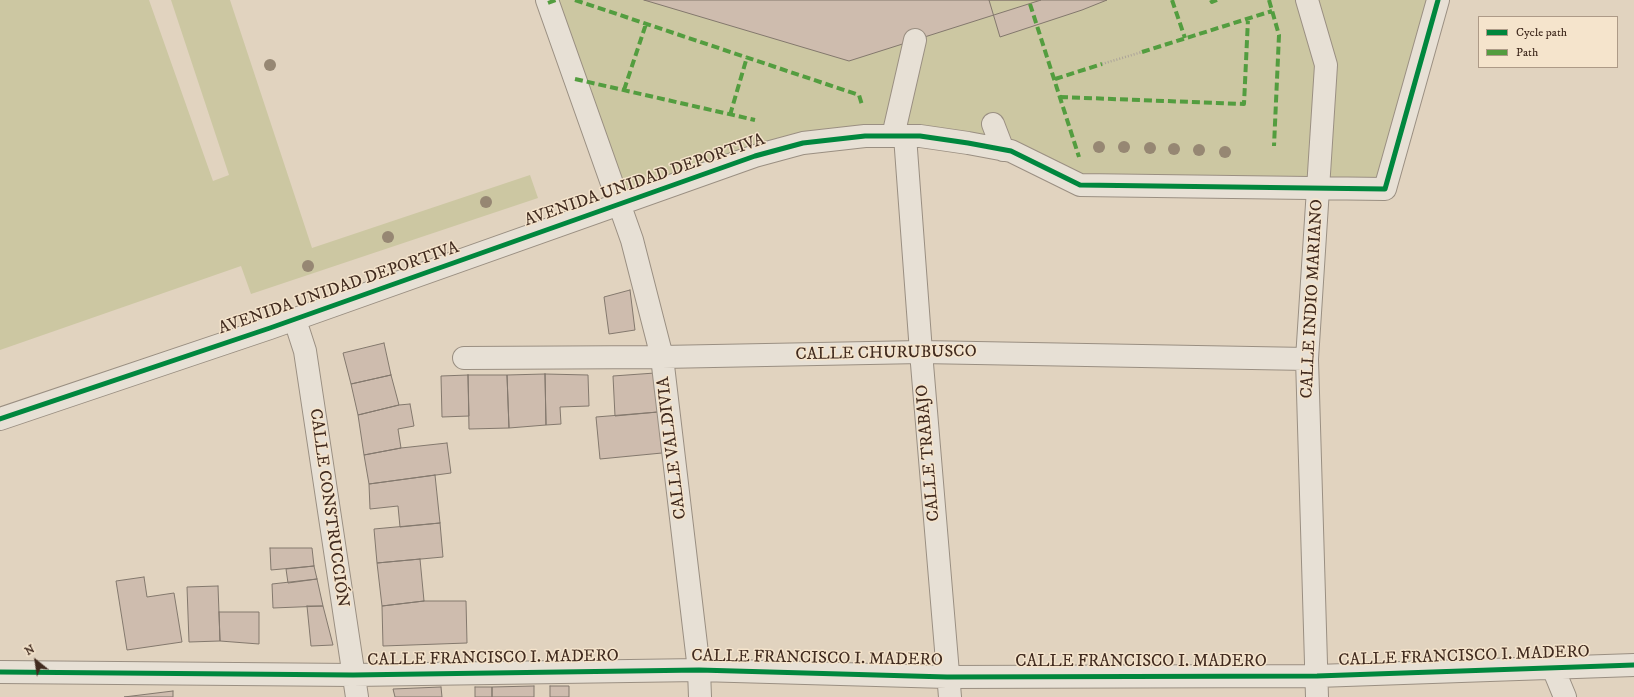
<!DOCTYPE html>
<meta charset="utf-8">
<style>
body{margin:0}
#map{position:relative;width:1634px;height:697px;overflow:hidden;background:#e1d3bf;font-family:"IM FELL DW Pica",serif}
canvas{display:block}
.legend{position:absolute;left:1478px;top:16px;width:140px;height:52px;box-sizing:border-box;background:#f5e4cc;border:1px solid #ad9a87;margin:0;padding:5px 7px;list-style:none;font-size:12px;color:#412b1f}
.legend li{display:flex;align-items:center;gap:8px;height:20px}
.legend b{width:20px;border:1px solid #ad9a87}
.north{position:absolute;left:16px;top:641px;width:40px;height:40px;-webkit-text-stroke:3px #f5e4cc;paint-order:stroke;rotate:330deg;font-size:11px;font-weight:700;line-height:16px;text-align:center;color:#412b1f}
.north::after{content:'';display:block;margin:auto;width:14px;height:18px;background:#412b1f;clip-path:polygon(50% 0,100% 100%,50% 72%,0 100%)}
</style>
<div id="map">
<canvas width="1634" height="697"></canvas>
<ul class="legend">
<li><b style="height:5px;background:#00873e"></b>Cycle path</li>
<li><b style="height:5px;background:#539d3f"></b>Path</li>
</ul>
<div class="north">N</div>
</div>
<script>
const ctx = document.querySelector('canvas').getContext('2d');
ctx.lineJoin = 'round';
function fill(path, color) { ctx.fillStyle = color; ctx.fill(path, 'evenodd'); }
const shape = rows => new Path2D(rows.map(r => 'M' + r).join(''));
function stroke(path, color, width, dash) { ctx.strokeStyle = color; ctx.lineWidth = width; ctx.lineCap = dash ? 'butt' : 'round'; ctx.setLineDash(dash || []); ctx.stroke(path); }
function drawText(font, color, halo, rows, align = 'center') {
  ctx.font = font + ' "IM FELL DW Pica",serif'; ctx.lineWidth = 3; ctx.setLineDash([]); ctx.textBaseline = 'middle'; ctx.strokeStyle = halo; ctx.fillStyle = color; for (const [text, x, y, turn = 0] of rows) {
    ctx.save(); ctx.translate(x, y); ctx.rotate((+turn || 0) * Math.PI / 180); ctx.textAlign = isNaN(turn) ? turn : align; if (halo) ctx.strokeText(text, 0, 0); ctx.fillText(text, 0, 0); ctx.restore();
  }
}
const green = shape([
 [0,0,149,0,213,181,229,175,171,0,230,0,312,248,530,175,538,198,251,294,241,266,0,350],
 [547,0,1438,0,1385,189,1080,185,1011,151,865,136,619,204]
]);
const building = shape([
 [644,0,1041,0,849,61,644,0],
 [989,0,1107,0,1082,10,1000,37,989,0],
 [630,290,635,330,609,334,604,297,630,290],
 [384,343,391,375,351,384,343,353,384,343],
 [655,373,658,412,615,416,613,376,655,373],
 [545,374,546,425,509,428,507,375,545,374],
 [545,374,588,375,589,406,560,407,561,424,546,425,545,374],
 [391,375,399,405,358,415,351,384,391,375],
 [468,375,469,416,442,417,441,376,468,375],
 [468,375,507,375,509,428,469,429,468,375],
 [410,404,414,426,398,429,401,448,364,455,358,415,399,405,410,404],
 [658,412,662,453,600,459,596,417,658,412],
 [447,443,451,473,369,484,364,455,401,448,447,443],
 [435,475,440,523,400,527,398,506,370,509,369,484,435,475],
 [440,523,443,557,377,563,374,529,440,523],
 [270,548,312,548,314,566,271,570,270,548],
 [420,559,424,601,382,606,377,563,420,559],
 [314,566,317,579,288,583,286,569,314,566],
 [144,577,147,597,174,593,182,642,127,650,116,581,144,577],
 [317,579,323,606,273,608,272,584,317,579],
 [218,586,220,641,189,642,187,587,218,586],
 [424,601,466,601,467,643,383,646,382,606,424,601],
 [307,606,323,606,333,645,311,646,307,606],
 [219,612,259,612,259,644,220,641,219,612],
 [534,686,534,697,492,697,492,687,534,686],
 [550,686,569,686,569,697,550,697,550,686],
 [441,687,442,697,395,697,393,689,441,687],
 [475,687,492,687,492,697,475,697,475,687],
 [173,691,173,697,124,697,173,691]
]);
const path = shape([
 [1102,64,1142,52]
]);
const minor = shape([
 [547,0,632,240,662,357,699,670,700,697],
 [1307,0,1326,65,1307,359,1317,697],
 [993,124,1003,150],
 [893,136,915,40],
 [905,136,921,352,950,697],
 [295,320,305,351,357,697],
 [464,358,662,357,921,352,1307,359],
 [0,419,270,328,755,156,803,143,865,136,920,136,968,143,1011,151,1080,185,1385,189,1438,0],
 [1553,668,1565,697],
 [0,672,353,675,699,670,947,677,1317,676,1634,665]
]);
const quiet = shape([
 [575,0,859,95,862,105],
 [1172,0,1185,38],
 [1211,0,1212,2,1217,0],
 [1269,0,1279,35,1274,146],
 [548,3,556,0],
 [1030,4,1079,157],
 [1142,52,1272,11],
 [575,79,755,120],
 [1055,79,1102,64],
 [624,90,646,24],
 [1060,97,1244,104,1248,19],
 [730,115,747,57]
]);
const cycleway = shape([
 [0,419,270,328,755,156,803,143,865,136,920,136,968,143,1011,151,1080,185,1385,189,1438,0],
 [0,672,353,675,699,670,947,677,1317,676,1634,665]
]);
const trees = [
 [270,65],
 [1099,147],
 [1124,147],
 [1150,148],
 [1174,149],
 [1199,150],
 [1225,152],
 [486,202],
 [388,237],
 [308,266]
];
const streetNames = [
 ["AVENIDA UNIDAD DEPORTIVA",645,181,-19],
 ["AVENIDA UNIDAD DEPORTIVA",339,289,-19],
 ["CALLE INDIO MARIANO",1313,299,-87],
 ["CALLE CHURUBUSCO",886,354,-1],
 ["CALLE VALDIVIA",673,448,-97],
 ["CALLE TRABAJO",929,453,-95],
 ["CALLE CONSTRUCCIÓN",328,508,82],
 ["CALLE FRANCISCO I. MADERO",1464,657,-2],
 ["CALLE FRANCISCO I. MADERO",493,659,-1],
 ["CALLE FRANCISCO I. MADERO",817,659,1],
 ["CALLE FRANCISCO I. MADERO",1141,662]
];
fill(green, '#ccc7a2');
fill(building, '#cebcae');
stroke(building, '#83786d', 1);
stroke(minor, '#9a8f82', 24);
stroke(path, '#aba39a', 2.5, [1, 2]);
stroke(minor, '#e7e0d5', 22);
stroke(quiet, '#539d3f', 4, [8, 4]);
stroke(cycleway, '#00873e', 5);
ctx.fillStyle = '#968773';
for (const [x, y] of trees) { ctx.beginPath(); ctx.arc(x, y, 6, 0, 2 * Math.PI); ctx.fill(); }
drawText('17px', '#412b1f', '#f5e4cc', streetNames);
</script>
